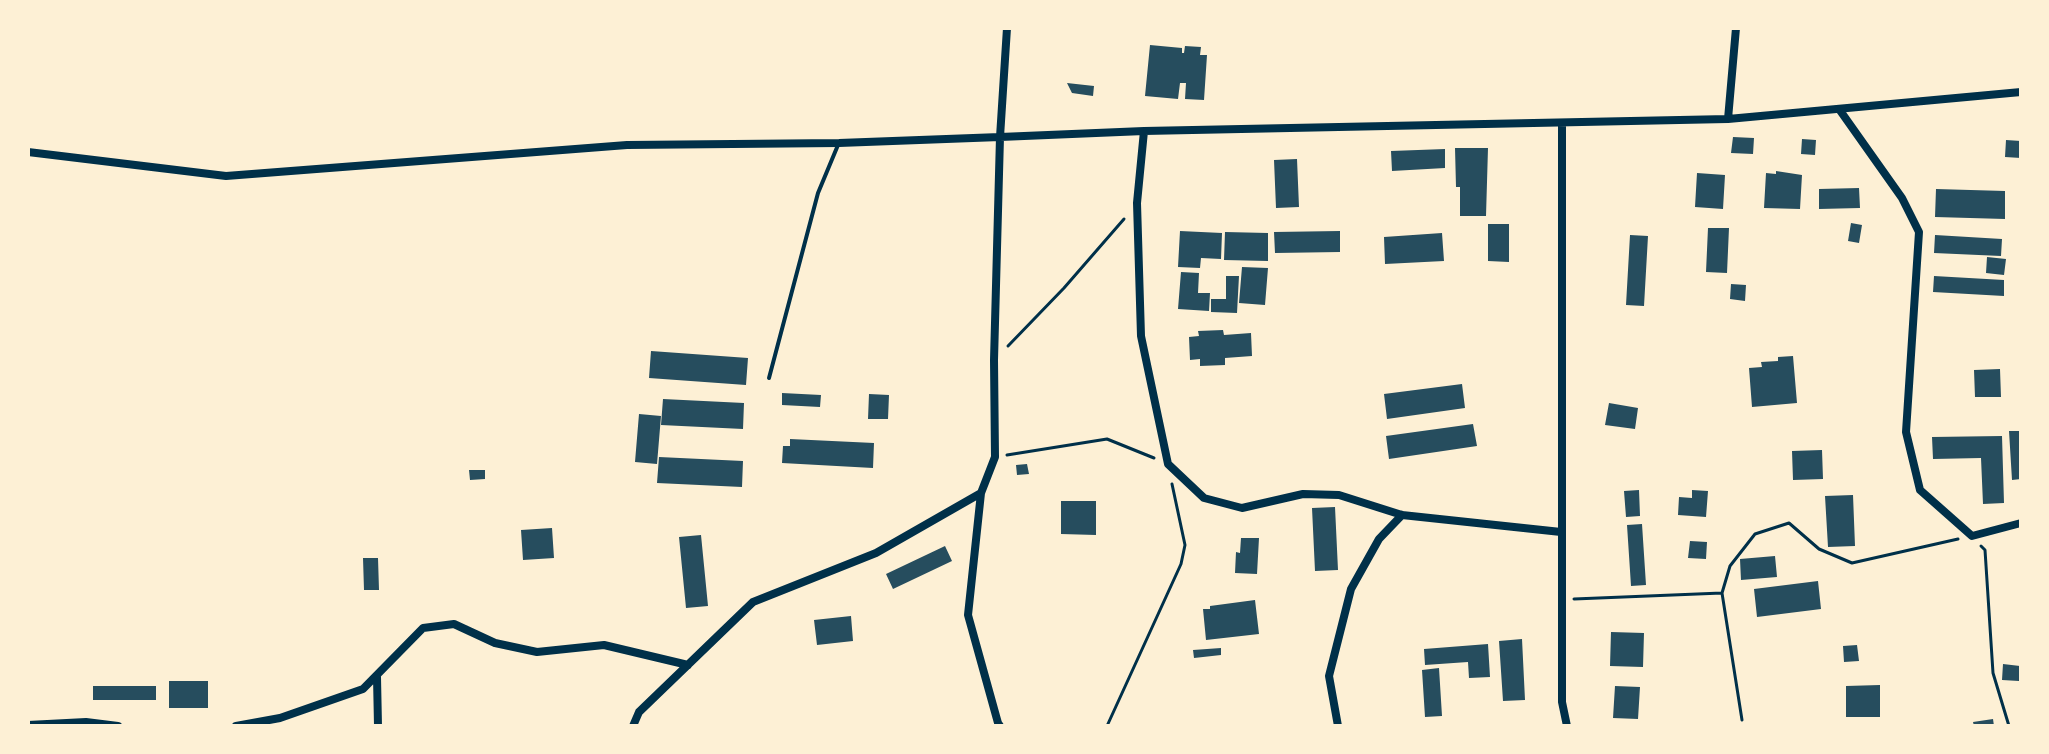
<!DOCTYPE html>
<style>
body{margin:0}
#map{position:relative;width:2049px;height:754px;overflow:hidden;background:#fdf0d5;font-family:Arial,sans-serif}
canvas{display:block}
.frame{position:absolute;inset:0;border:30px solid #fdf0d5;pointer-events:none}
</style>
<div id="map">
<canvas width="2049" height="754"></canvas>
<div class="frame"></div>
</div>
<script>
const ctx = document.querySelector('canvas').getContext('2d');
ctx.lineJoin = 'round';
function fill(path, color) { ctx.fillStyle = color; ctx.fill(path, 'evenodd'); }
const shape = rows => new Path2D(rows.map(r => 'M' + r).join(''));
function stroke(path, color, width, dash) { ctx.strokeStyle = color; ctx.lineWidth = width; ctx.lineCap = dash ? 'butt' : 'round'; ctx.setLineDash(dash || []); ctx.stroke(path); }
const building = shape([
 [1150,45,1182,48,1182,53,1184,53,1185,46,1201,47,1200,55,1207,55,1204,100,1185,99,1186,83,1180,83,1178,99,1145,96],
 [1067,83,1094,86,1093,96,1072,93],
 [1733,137,1754,138,1753,154,1731,153],
 [1802,139,1816,140,1815,155,1801,154],
 [2006,140,2021,141,2021,158,2005,157],
 [1455,148,1488,148,1486,216,1460,216,1460,187,1456,187],
 [1445,149,1445,168,1392,171,1391,151],
 [1297,159,1299,207,1276,208,1274,160],
 [1776,171,1802,175,1800,209,1764,208,1766,173,1776,174],
 [1697,173,1725,175,1723,209,1695,207],
 [1859,188,1860,208,1819,209,1819,189],
 [1936,189,2005,191,2005,219,1935,217],
 [1851,223,1862,225,1859,243,1848,241],
 [1488,224,1509,224,1509,262,1488,261],
 [1708,228,1729,228,1727,273,1706,272],
 [1180,231,1222,233,1221,259,1201,258,1200,268,1178,267],
 [1340,231,1340,252,1275,253,1274,232],
 [1225,232,1268,233,1268,261,1224,260],
 [1442,233,1444,261,1385,264,1384,237],
 [1630,235,1648,236,1644,306,1626,305],
 [1935,235,2002,239,2001,256,1934,253],
 [1987,257,2006,259,2004,275,1986,273],
 [1242,267,1268,268,1265,305,1239,303],
 [1181,272,1199,273,1198,293,1210,293,1209,311,1178,309],
 [1226,276,1239,276,1237,313,1211,312,1211,299,1226,299],
 [1934,276,2004,280,2004,296,1933,292],
 [1731,284,1746,285,1745,301,1730,299],
 [1223,330,1224,335,1251,333,1252,356,1225,358,1225,365,1200,366,1200,359,1190,360,1189,337,1199,336,1198,331],
 [651,351,748,358,746,385,649,378],
 [1793,356,1797,403,1752,407,1749,368,1762,367,1761,362,1778,361,1778,357],
 [2000,369,2001,397,1975,397,1974,370],
 [1462,384,1465,408,1387,419,1384,394],
 [782,393,821,395,820,407,782,405],
 [869,394,889,395,888,419,868,419],
 [663,399,744,403,743,429,661,425],
 [1609,403,1638,408,1635,429,1605,425],
 [639,414,661,416,657,464,635,462],
 [1473,424,1477,446,1389,459,1386,436],
 [2009,431,2021,431,2021,479,2012,480],
 [2002,436,2004,503,1983,504,1981,458,1933,459,1932,437],
 [790,439,874,443,873,468,782,463,783,446,790,446],
 [1822,450,1823,479,1793,480,1792,451],
 [659,457,743,461,742,487,657,483],
 [1027,464,1029,474,1017,475,1016,465],
 [469,470,485,470,485,479,470,480],
 [1639,490,1640,516,1626,517,1624,491],
 [1692,490,1708,491,1706,517,1678,515,1679,497,1692,498],
 [1853,495,1855,546,1828,547,1825,496],
 [1061,501,1096,501,1096,535,1061,534],
 [1335,507,1338,570,1315,571,1312,508],
 [1642,524,1646,585,1631,586,1627,525],
 [552,528,554,558,523,560,521,530],
 [701,535,708,606,686,608,679,537],
 [1241,538,1259,538,1257,574,1235,573,1236,552,1240,553],
 [1690,541,1707,542,1706,559,1688,558],
 [945,546,952,561,893,589,886,574],
 [1775,556,1777,577,1741,580,1740,559],
 [363,558,378,558,379,590,364,590],
 [1818,581,1821,609,1757,617,1754,589],
 [1255,600,1259,634,1206,640,1203,609,1210,609,1210,606],
 [851,616,853,641,817,645,814,620],
 [1611,632,1644,633,1643,667,1610,666],
 [1522,639,1525,700,1503,701,1499,641],
 [1488,644,1490,677,1469,678,1468,662,1425,665,1424,649],
 [1857,645,1859,661,1844,662,1843,646],
 [1221,648,1221,655,1194,658,1193,650],
 [2003,664,2020,666,2019,681,2002,680],
 [1439,668,1442,716,1425,717,1422,670],
 [169,681,208,681,208,708,169,708],
 [1880,685,1880,717,1846,717,1846,686],
 [93,686,156,686,156,700,93,700],
 [1615,686,1640,687,1638,719,1613,718],
 [1993,719,1994,726,1974,726,1973,722]
]);
const path = shape([
 [1008,346,1064,288,1124,219],
 [1007,455,1107,439,1154,458],
 [1981,546,1985,550,1993,673,2009,726],
 [1722,593,1730,566,1755,534,1789,523,1819,549,1852,563,1958,539],
 [1574,599,1722,593,1742,720],
 [1107,726,1181,564,1185,545,1172,484]
]);
const service = shape([
 [769,378,818,193,838,145]
]);
const minor = shape([
 [1007,28,1000,137,1144,131,1137,203,1141,336,1168,464,1204,498,1242,508,1303,494,1339,495,1402,515,1561,532],
 [1839,109,1902,198,1919,232,1906,432,1920,490,1972,536,2021,523],
 [1728,119,2021,92],
 [1562,123,1562,702,1567,726],
 [1144,131,1728,119,1736,28],
 [28,152,226,176,627,145,839,143,1000,137,994,360,995,457,981,493,876,553,753,602,639,712,633,726],
 [981,493,968,615,998,723,1000,726],
 [377,677,378,726],
 [28,725,86,722,118,726],
 [236,726,280,718,363,689,423,628,454,624,495,643,537,652,604,645,688,665],
 [1338,726,1329,676,1351,589,1379,539,1402,515]
]);
fill(building, '#264d5e');
stroke(path, '#003049', 3);
stroke(service, '#003049', 4);
stroke(minor, '#003049', 8);
</script>
